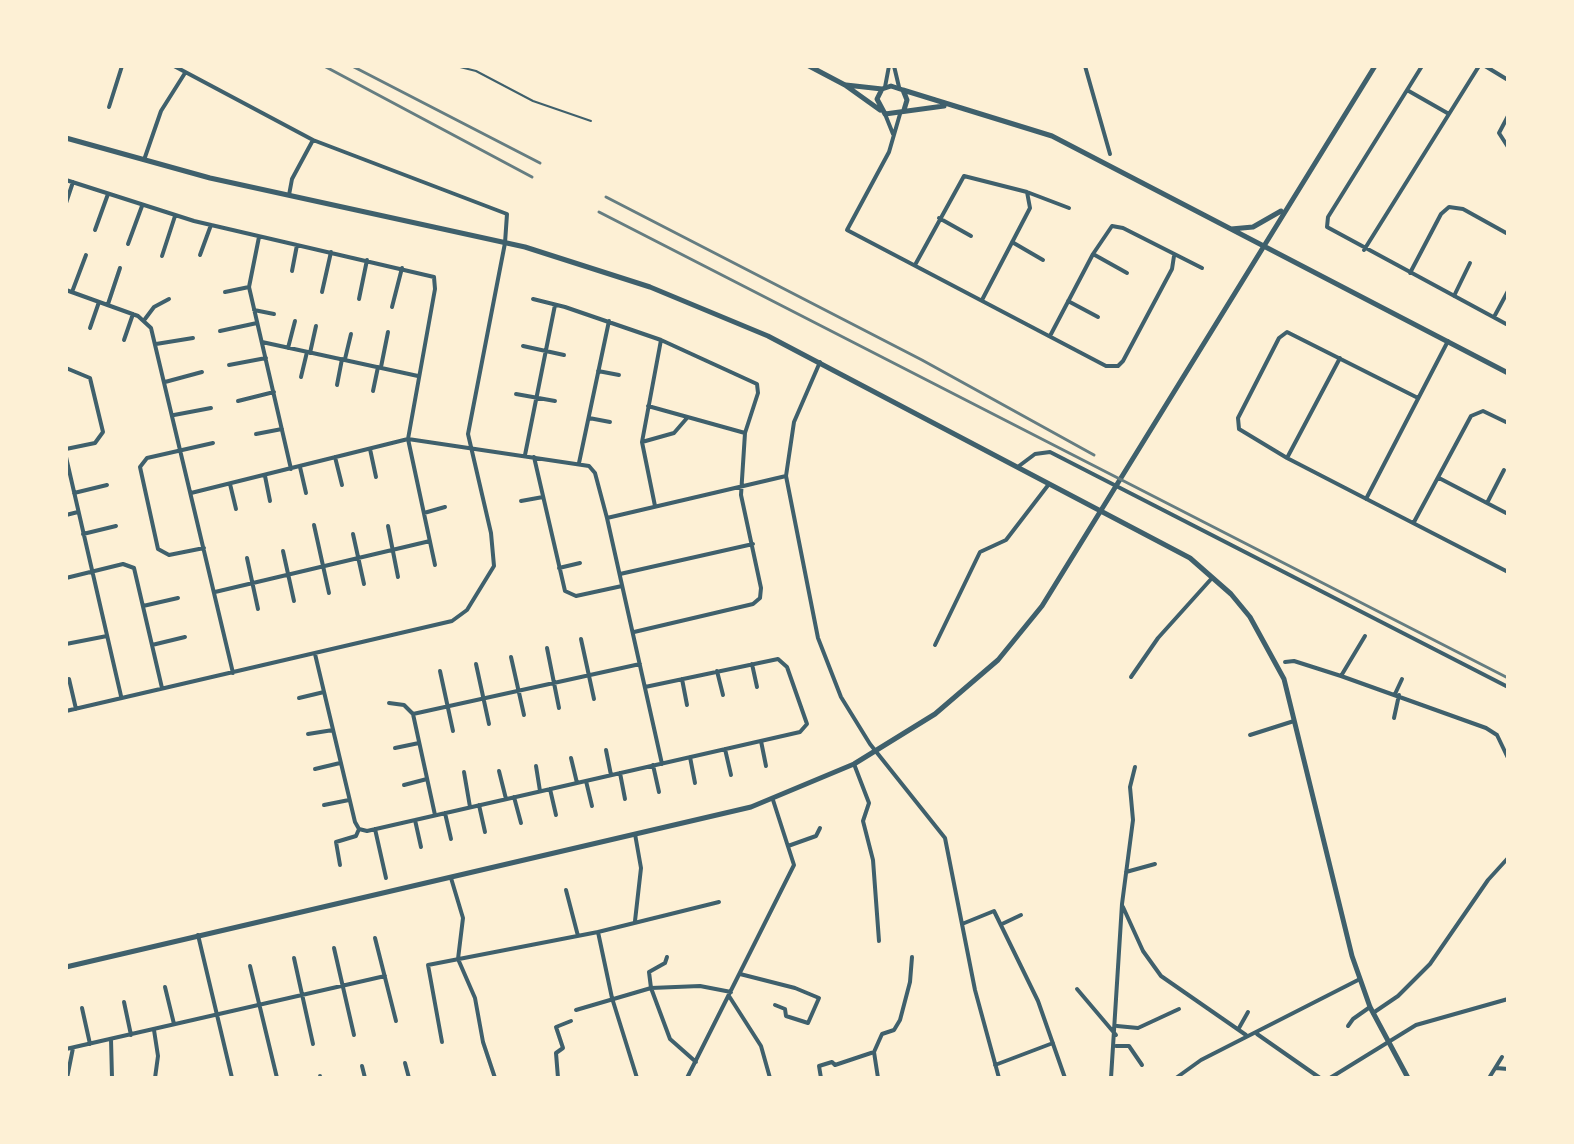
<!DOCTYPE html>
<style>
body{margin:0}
#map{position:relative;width:1574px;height:1144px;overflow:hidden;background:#fdf0d5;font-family:Commissioner,sans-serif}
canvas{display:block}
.frame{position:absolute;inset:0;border:68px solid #fdf0d5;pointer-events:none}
</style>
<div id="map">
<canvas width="1574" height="1144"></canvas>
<div class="frame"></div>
</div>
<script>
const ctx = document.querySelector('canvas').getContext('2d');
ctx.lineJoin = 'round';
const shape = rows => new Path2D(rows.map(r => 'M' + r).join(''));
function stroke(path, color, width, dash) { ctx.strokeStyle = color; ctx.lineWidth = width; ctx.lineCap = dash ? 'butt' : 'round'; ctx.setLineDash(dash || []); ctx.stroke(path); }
const service = shape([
 [456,66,476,71,533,101,591,121]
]);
const minor = shape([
 [894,66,899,87],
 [1085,66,1110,154],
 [1422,66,1328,217,1327,227,1508,325],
 [1485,66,1508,80],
 [885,87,889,66],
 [1407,90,1449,114],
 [109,107,122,66],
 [885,114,893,134],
 [900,114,889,152,847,230,1106,366,1118,366,1123,361,1172,269,1174,256],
 [1508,116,1499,133,1508,147],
 [144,160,161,111,185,73],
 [66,180,194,221,434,277,435,289,408,439,435,565],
 [289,195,292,179,313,140],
 [66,203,73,182],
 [939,218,971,236],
 [95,230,108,194],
 [259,237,249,287,291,469],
 [1012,242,1043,260],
 [128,244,142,206],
 [1364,250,1479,66],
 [1093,254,1127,273],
 [200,255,211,225],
 [162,256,175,216],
 [915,265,964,176,1027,192,1069,208],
 [292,271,297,245],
 [1410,273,1441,214,1449,207,1463,209,1508,234],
 [66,290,138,316,151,328,233,673],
 [72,292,86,255],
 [225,292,249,287],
 [322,292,331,252],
 [1454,296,1470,263],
 [359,299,367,260],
 [533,299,565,307,661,340,757,384,758,393,745,433,741,495,761,588,760,598,753,604,634,632],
 [982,300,1030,208,1027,192],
 [1068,301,1098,317],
 [108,304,120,268],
 [392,307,402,268],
 [254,310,274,314],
 [1494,317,1508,291],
 [145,319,154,307,169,299],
 [90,328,99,302],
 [220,331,257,323],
 [1050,336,1093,254,1112,226,1123,228,1202,268],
 [124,340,133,314],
 [262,342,418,376],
 [156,344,193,338],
 [523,346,564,355],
 [288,348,295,321],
 [310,353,316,326],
 [345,359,351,334],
 [820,362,794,422,786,476,818,638,841,697,870,744,945,838,975,990,999,1078],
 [229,365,266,358],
 [381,367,388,332],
 [66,368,90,378,103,432,95,443,66,449],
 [598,371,619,375],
 [301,377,307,352],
 [165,382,202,372],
 [337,385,342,359],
 [373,391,378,367],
 [516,394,555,401],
 [1418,398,1287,332,1279,338,1238,418,1239,429,1287,458,1508,572],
 [238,401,274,392],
 [648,406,745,433],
 [174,415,211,408],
 [589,418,610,422],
 [256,434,282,429],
 [642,442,674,433,687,418],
 [370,449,376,477],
 [525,455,555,305],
 [66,457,121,696],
 [335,457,342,485],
 [534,457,565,591,576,596,622,586],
 [1287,458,1340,358],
 [579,463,609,321],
 [1019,466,1035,454,1050,452,1508,687],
 [300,467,306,493],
 [265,476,270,501],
 [1439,478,1508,514],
 [230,484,236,509],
 [74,493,107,485],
 [191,493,408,439,589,466,595,473,607,518,662,764],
 [1366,499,1448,341],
 [521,501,543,497],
 [1487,503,1504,470],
 [655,506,642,442,661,340],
 [424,513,445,507],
 [66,515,78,512],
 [607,518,786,476],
 [1414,522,1471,416,1483,411,1508,423],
 [314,525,329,593],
 [388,526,398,577],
 [83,534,116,526],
 [353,534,364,584],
 [204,548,169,555,158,549,140,467,147,458,213,443],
 [283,551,294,601],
 [247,558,258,609],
 [559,568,580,563],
 [620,574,753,544],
 [66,578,123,564,134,568,162,688],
 [215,592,430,541],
 [143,606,178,598],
 [581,639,594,699],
 [66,644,107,636],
 [152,645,185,637],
 [935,645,980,552,1006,540,1049,484],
 [547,648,559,708],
 [315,654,355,822,359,829],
 [511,657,524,715],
 [1285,662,1294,661,1341,676,1365,636],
 [476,664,489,724],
 [752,664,757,687],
 [440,671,453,731],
 [717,671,723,695],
 [1341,676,1486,728,1497,735,1508,758],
 [1131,677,1158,638,1212,578],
 [69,679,76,709],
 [682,679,687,705],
 [1395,694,1402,679],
 [299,698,324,692],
 [389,703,404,705,413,714,435,815],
 [66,711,452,621,467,610,494,566,491,533,468,434,505,243,507,214,313,140,174,66],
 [413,714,640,664],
 [1394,718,1399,695],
 [308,734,333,730],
 [1250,735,1294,721],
 [761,741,766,766],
 [395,748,419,743],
 [725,749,731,775],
 [606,750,611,775],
 [690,757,695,783],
 [571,758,577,783],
 [854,764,869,803,863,821,873,860,879,941],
 [653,765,659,792],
 [536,766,540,791],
 [315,769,340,763],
 [499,771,506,799],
 [464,772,470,807],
 [620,773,625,799],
 [586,781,592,806],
 [404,785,427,779],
 [550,789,556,815],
 [514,797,521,823],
 [324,805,349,800],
 [479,805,485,832],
 [445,813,451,839],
 [415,820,421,847],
 [359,829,367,831,800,732,807,724,787,667,778,659,645,687],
 [375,829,386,878],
 [788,846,816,836,820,828],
 [340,865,336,842,356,836,359,829],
 [1126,872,1155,864],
 [451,878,463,918,458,959,475,998,483,1042,495,1078],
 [566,890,578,936],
 [1123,907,1143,951,1161,976,1246,1035],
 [635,921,641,868,635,834],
 [962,924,994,911,1038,1001,1065,1078],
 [1002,924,1021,915],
 [598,932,719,902],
 [198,935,232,1078],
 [375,938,396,1021],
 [334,948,354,1035],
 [667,957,665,963,649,972,651,988,670,1039,696,1062],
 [294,958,313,1044],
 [250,966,277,1078],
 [740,974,795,988,819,998,808,1023,786,1016,785,1009,775,1005],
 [165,987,174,1024],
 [1077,989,1116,1035],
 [729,996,761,1046,770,1078],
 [124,1002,131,1035],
 [82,1008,90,1044],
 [576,1010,651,988,700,986,731,992],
 [1373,1013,1398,996,1430,964,1488,880,1508,858],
 [1117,1026,1138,1028,1179,1009],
 [1348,1026,1353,1019,1370,1007],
 [1239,1028,1248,1012],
 [154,1030,158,1056,155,1078],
 [1257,1034,1320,1078],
 [111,1039,112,1078],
 [442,1042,428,965,598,932,612,998,637,1078],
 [1116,1046,1129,1046,1142,1065],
 [66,1049,385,976],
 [405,1063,409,1078],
 [995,1065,1053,1043],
 [362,1066,365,1078],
 [1496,1068,1508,1069],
 [320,1076,320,1078],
 [67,1078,73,1048],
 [558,1078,556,1053,563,1048,556,1027,571,1021],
 [687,1078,794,865,773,800],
 [821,1078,819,1066,832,1062,835,1065,874,1052],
 [878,1078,874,1052,882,1034,894,1030,900,1020,910,982,912,957],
 [1111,1078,1122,904,1133,820,1130,787,1135,767],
 [1176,1078,1201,1060,1360,979],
 [1330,1078,1416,1025,1508,999],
 [1489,1078,1502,1057]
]);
const tertiary = shape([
 [809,66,845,85,880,110],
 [846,85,882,89],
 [903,90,1052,136,1508,373],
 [904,110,907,100,903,90,891,86,882,89,877,99,885,114,944,106],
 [66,138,210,178,525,247,650,287,768,336,1190,558,1231,594,1250,617,1284,679,1352,956,1370,1007,1408,1078],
 [1231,229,1253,227,1281,211],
 [66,967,751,807,854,764,935,714,998,660,1042,606,1375,66]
]);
const rail = shape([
 [324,66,532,177],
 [352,66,540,163],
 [606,197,922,360,1094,455],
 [599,212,1508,678]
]);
stroke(service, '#3f606c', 2);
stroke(minor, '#3f606c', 4);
stroke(tertiary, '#3f606c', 5);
stroke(rail, '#657d81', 3);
</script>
